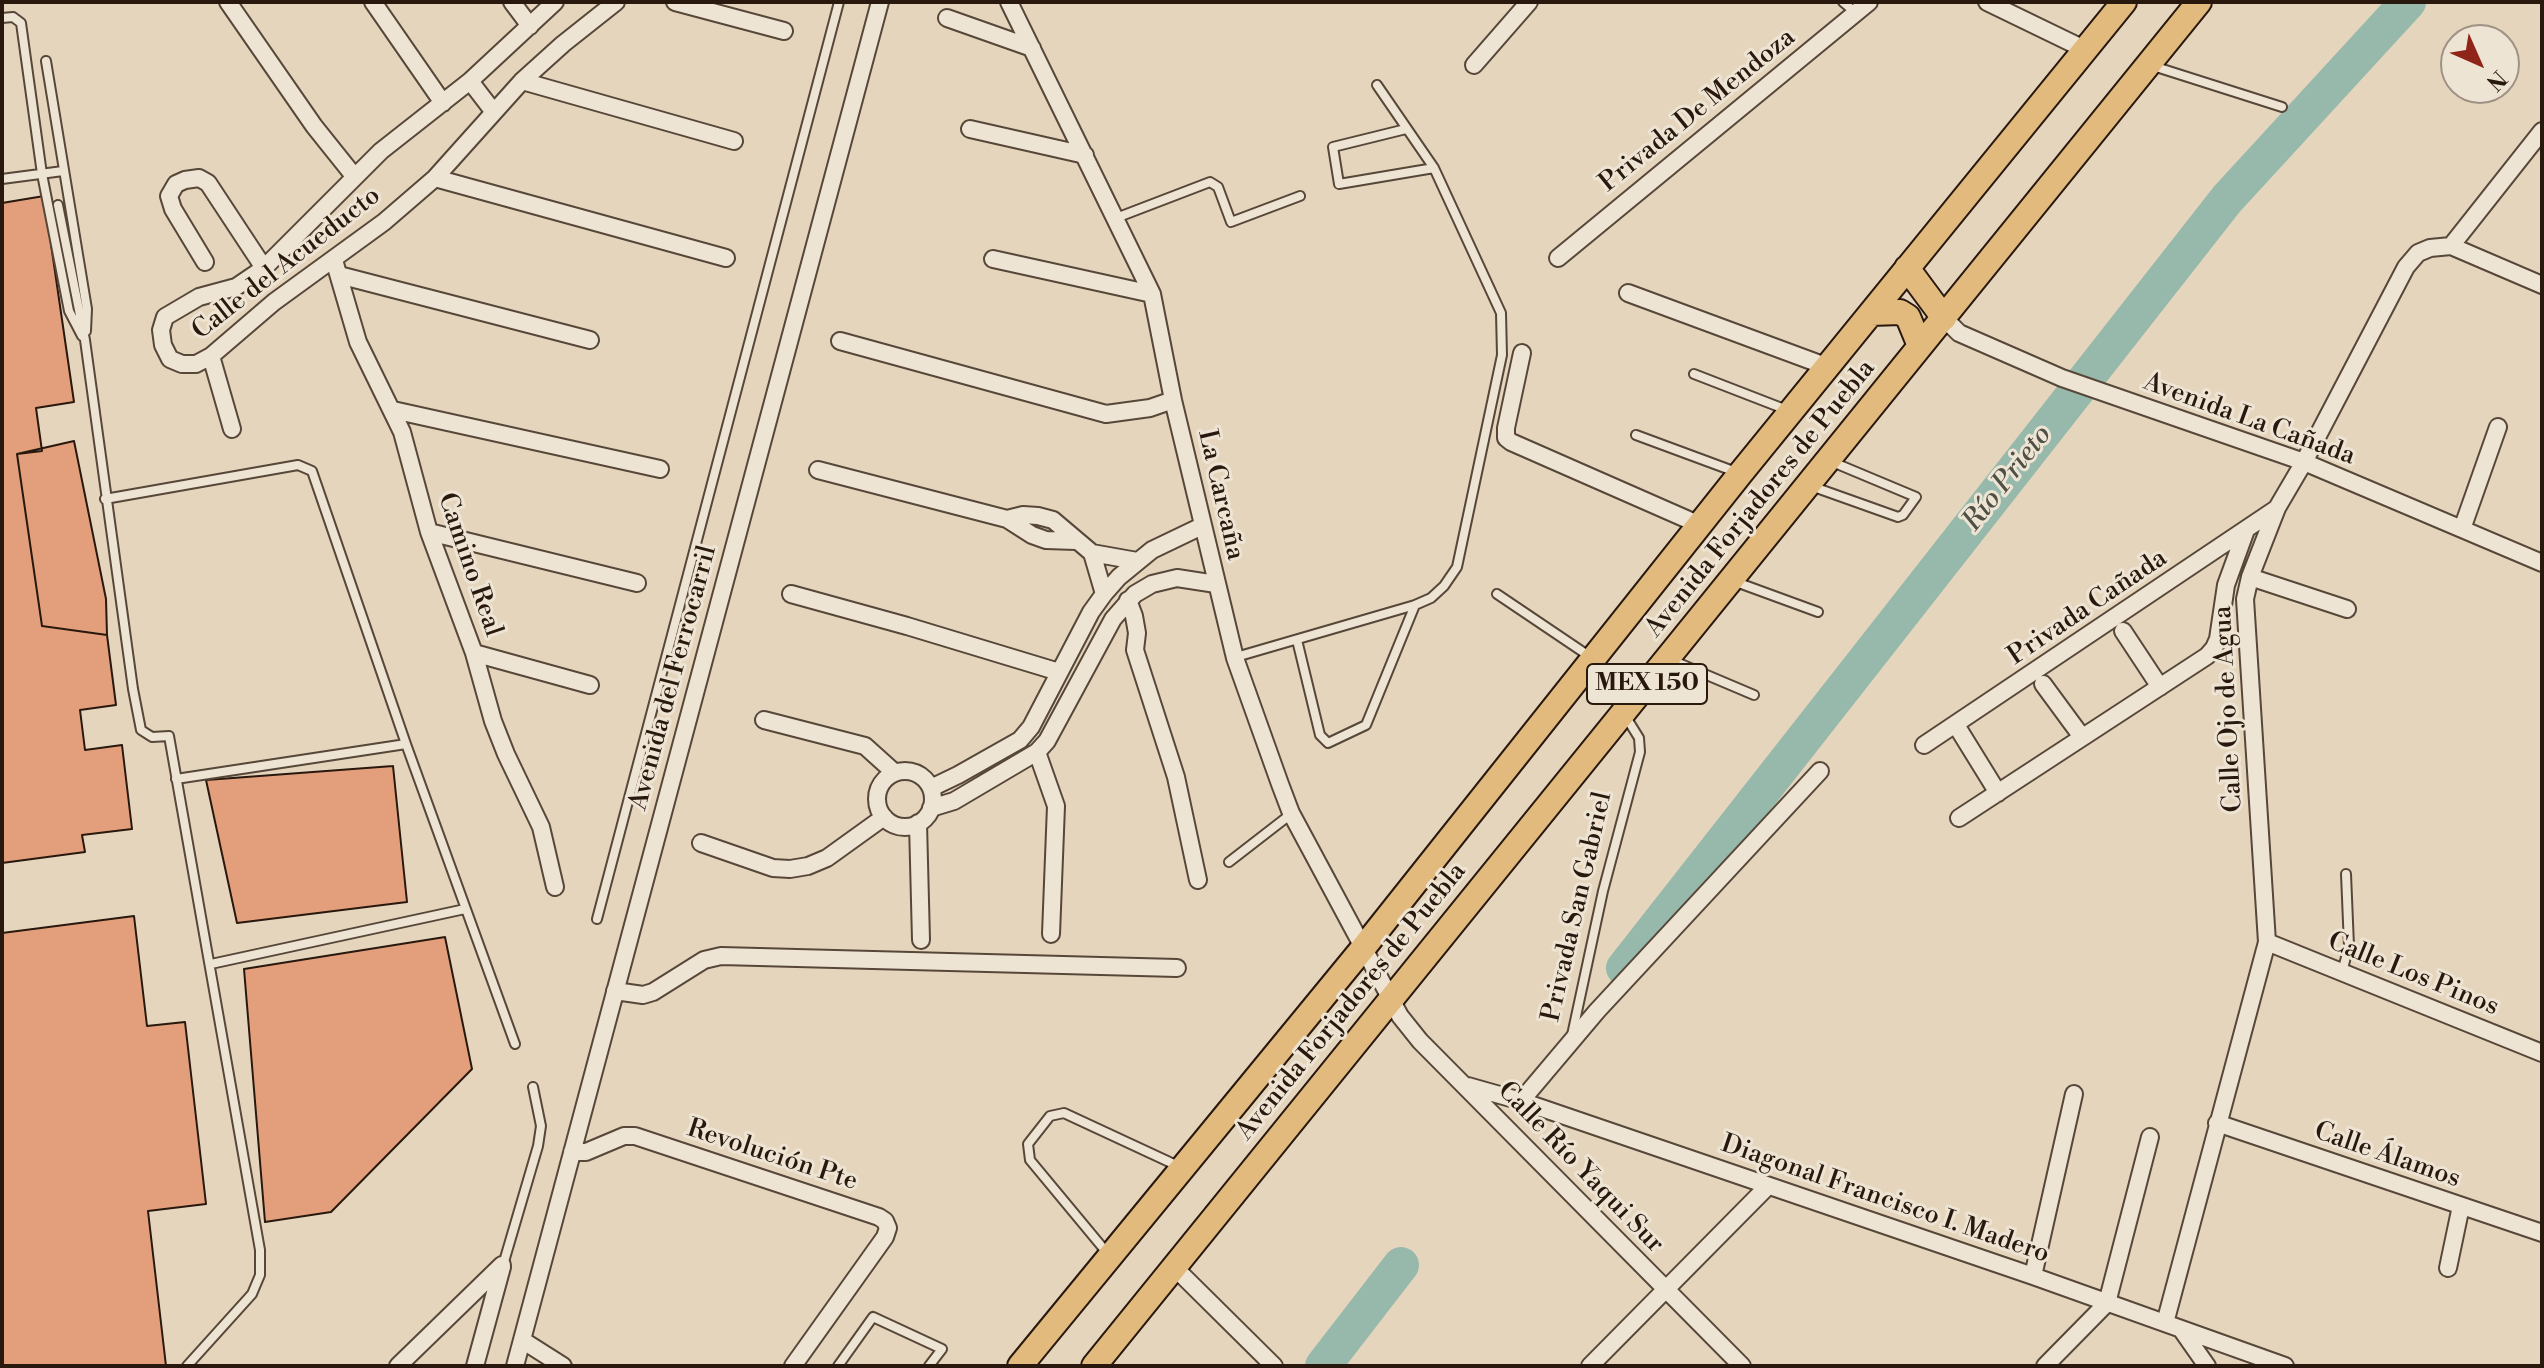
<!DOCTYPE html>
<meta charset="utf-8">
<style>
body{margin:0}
#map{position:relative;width:2544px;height:1368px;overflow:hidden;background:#e5d5bd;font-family:"Libre Bodoni",serif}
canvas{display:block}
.frame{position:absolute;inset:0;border:4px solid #28180d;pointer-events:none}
.north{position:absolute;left:2440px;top:24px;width:80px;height:80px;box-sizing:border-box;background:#eee4d4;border:2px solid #9f9284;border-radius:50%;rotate:135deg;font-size:22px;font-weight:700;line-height:32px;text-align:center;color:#28180d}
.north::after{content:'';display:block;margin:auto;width:28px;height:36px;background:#8f2418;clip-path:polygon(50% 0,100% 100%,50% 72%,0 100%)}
</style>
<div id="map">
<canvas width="2544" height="1368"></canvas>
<div class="frame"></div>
<div class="north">N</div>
</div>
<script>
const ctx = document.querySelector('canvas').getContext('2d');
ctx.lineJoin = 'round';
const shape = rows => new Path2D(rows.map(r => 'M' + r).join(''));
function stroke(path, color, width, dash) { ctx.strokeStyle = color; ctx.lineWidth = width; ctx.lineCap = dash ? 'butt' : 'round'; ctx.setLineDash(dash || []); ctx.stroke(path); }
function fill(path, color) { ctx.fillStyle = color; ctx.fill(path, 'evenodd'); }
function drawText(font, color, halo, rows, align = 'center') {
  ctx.font = font + ' "Libre Bodoni",serif'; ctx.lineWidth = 6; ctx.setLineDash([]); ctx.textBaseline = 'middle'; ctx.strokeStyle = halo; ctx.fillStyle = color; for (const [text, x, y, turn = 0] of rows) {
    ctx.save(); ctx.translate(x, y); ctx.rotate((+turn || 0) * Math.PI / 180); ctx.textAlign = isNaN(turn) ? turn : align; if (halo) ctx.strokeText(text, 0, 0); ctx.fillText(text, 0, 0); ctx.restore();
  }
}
const river = shape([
 [1624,968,2227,199,2408,2],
 [1323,1366,1401,1265]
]);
const building = shape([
 [44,196,74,402,36,408,42,451,17,454,42,626,107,635,116,705,80,710,85,750,122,745,132,829,82,835,85,852,2,863,2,203,44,196],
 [74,441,106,599,107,635,42,626,17,454,74,441],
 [393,766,407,902,237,923,206,780,393,766],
 [134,916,147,1026,185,1022,206,1204,148,1211,166,1366,2,1366,2,933,134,916],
 [445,937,472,1069,331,1212,265,1222,244,969,445,937]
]);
const lane = shape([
 [1843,2,1856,13],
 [2,18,13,17,21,23,42,174,69,311,82,336],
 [46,61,87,309,86,331],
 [2153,66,2282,107],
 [1406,129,1333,147,1339,184,1434,168],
 [2,179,63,171],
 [58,205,85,340,133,689,141,730,152,737,169,736,260,1250,260,1275,252,1294,187,1366],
 [1116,218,1210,182,1218,187,1231,222,1300,196],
 [1694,374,1787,410],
 [1636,435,1736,472],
 [1811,486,1898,517,1903,515,1916,497,1830,461],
 [105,499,298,465,312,471,406,744,176,779],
 [1736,582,1818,612],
 [1497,594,1589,656],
 [1297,640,1320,735,1328,743,1366,725,1415,605],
 [1236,657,1415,605,1431,598,1444,586,1457,567,1502,355,1501,313,1434,168,1377,85],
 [1669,659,1754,695],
 [406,744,515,1044],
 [1229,862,1291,814],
 [597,919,839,2],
 [211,964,465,909],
 [2342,972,2349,946,2346,874],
 [1572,1035,1603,891,1640,752,1639,738,1626,717],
 [1108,1254,1030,1160,1028,1144,1050,1116,1064,1113,1178,1166],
 [503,1265,538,1146,541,1126,533,1087],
 [838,1366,873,1317,942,1349,929,1366]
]);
const street = shape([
 [228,2,314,126,354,176],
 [373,2,443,103],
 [512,2,530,26],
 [555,2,470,81,381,151,264,268,236,287,199,297,165,317,161,330,163,345,170,359,182,364,196,364,211,356,274,302,384,222,435,178,522,81,563,44,616,2],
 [675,2,784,31],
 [1009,2,1152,294,1173,400,1235,658,1280,784,1291,813,1400,1016,1420,1041,1742,1366],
 [1987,2,2084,49],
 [947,18,1032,48],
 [1474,65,1529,2],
 [470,81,493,111],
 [522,81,734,141],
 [970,129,1085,155],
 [435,178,726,258],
 [2451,246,2542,285],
 [1558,258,1869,2],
 [993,259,1152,294],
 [334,260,358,342,402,432,429,532,474,653,493,721,506,754,541,827,555,887],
 [205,262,173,209,169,196,176,184,185,180,199,178,208,183,264,268],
 [339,275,590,340],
 [1628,293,1828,367],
 [1944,318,1959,333,2062,378,2304,462,2542,563],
 [840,341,1106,414,1150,408,1173,400],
 [1522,353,1506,428,1506,438,1511,442,1700,525],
 [211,356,232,429],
 [393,410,660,469],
 [818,470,1007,519,1032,535,1046,540,1076,541],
 [1007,519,1023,515,1038,516,1053,520,1092,553,1137,561],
 [2462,529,2498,427],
 [429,532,637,583],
 [1092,553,1104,594],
 [2250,577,2347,609],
 [791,594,907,626,1059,672],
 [1128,600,1134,616,1137,633,1135,650,1176,777,1198,880],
 [2123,631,2160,687],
 [474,653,590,685],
 [2043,684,2082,737],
 [764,720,865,746,895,773],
 [1956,725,1998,793],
 [1924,745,2276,509],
 [1037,752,1056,806,1051,934],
 '877 799a28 28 0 1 1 56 0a28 28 0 1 1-56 0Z',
 [931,788,958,775,1020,740,1031,727,1091,612,1104,594,1119,577,1152,550,1202,526],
 [931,808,954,801,1037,752,1047,741,1113,619,1135,594,1152,584,1177,578,1216,584],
 [1959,818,2207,656,2214,648,2218,639,2226,585,2246,530],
 [918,823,921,940],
 [701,843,773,868,790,869,808,866,827,858,884,817],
 [2267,942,2542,1053],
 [615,991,643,995,653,992,704,960,721,956,1177,968],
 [1468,1086,1521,1101,2033,1276,2285,1366],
 [1521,1101,1597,1011,1820,771],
 [2217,1123,2542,1233],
 [572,1152,586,1152,624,1136,635,1136,879,1217,885,1221,888,1228,885,1237,793,1366],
 [1174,1267,1274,1366],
 [2448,1268,2461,1206],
 [2033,1276,2074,1094],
 [2165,1323,2267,942,2245,599,2250,577,2277,508,2304,462,2406,267,2418,253,2430,248,2451,246,2542,131],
 [2181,1329,2207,1366],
 [522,1340,563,1366],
 [398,1366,502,1265],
 [475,1366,502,1267],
 [515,1366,880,2],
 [1590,1366,1768,1186],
 [2045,1366,2107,1303,2150,1137]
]);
const primary = shape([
 [1907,268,1944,318],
 [1871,313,1900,312,1908,317,1920,346],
 [1020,1366,1364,947,1740,474,2124,2],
 [1094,1366,2199,2]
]);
const shields = [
 [1647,684,120]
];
const shieldNames = [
 ["MEX 150",1647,684]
];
const streetNames = [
 ["Privada De Mendoza",1698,111,-39],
 ["Calle del Acueducto",287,264,-38],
 ["Avenida La Cañada",2249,420,20],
 ["La Carcaña",1220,495,77],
 ["Avenida Forjadores de Puebla",1761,499,-51],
 ["Camino Real",469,565,71],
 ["Privada Cañada",2088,608,-34],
 ["Avenida del Ferrocarril",674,678,-75],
 ["Calle Ojo de Agua",2229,709,-93],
 ["Privada San Gabriel",1578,907,-77],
 ["Calle Los Pinos",2413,975,22],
 ["Avenida Forjadores de Puebla",1352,1002,-51],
 ["Revolución Pte",772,1156,18],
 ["Calle Álamos",2387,1156,19],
 ["Calle Río Yaqui Sur",1580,1168,46],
 ["Diagonal Francisco I. Madero",1885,1200,19]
];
const waterNames = [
 ["Río Prieto",2008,479,-52]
];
stroke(river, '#96b9ac', 36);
fill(building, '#e39f7c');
stroke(building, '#28180d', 2);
stroke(lane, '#574739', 12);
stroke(street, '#574739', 20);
stroke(primary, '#28180d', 28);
stroke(lane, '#eee4d4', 8);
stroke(street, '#eee4d4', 16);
stroke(primary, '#e2ba7e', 24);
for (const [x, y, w] of shields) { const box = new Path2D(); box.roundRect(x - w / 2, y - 20, w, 40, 6); ctx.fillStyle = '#eee4d4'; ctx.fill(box); stroke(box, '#28180d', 2); }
drawText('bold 24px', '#28180d', null, shieldNames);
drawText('26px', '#28180d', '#eee4d4', streetNames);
drawText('italic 28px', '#4e5045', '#eee4d4', waterNames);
</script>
